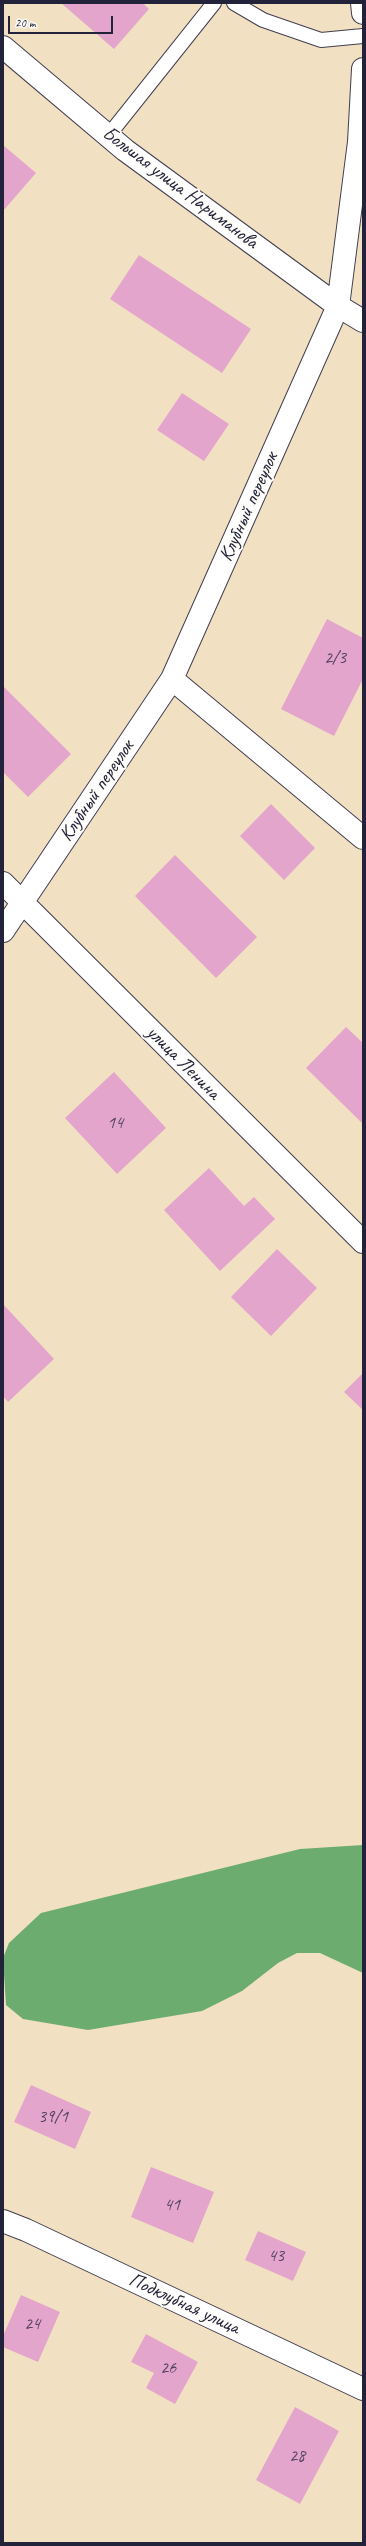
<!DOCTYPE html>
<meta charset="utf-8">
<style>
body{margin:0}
#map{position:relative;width:366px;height:2546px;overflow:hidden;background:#f2e0c3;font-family:Caveat,sans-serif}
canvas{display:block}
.frame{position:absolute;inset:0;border:4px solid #22223b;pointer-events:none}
.scale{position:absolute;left:8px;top:16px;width:105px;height:18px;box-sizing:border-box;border:2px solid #22223b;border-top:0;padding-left:5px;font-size:12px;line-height:14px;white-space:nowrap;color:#22223b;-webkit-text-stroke:3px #fdfcf7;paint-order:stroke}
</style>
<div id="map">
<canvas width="366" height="2546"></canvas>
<div class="frame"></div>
<div class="scale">20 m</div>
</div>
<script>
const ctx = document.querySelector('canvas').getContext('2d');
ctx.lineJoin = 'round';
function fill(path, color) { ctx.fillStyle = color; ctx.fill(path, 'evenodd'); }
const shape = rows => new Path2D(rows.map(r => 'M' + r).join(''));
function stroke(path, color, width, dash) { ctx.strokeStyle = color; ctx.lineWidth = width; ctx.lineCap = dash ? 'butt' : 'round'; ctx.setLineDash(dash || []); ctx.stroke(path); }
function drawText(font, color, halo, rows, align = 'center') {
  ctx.font = font + ' Caveat,sans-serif'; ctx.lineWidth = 4; ctx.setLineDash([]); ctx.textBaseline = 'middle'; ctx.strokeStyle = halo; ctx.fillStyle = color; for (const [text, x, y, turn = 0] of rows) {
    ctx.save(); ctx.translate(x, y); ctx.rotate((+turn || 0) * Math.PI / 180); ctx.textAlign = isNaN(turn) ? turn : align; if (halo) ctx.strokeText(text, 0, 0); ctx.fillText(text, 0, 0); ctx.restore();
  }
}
const forest = shape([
 [363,1845,363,1973,320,1953,297,1953,278,1963,242,1991,202,2011,88,2030,23,2019,6,2005,3,1958,9,1943,41,1913,300,1849]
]);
const building = shape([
 [61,3,143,3,149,9,114,49],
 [3,145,36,173,3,211],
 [139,255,251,329,222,373,110,299],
 [182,393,229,424,204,461,157,430],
 [327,619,363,638,363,679,334,736,281,709],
 [3,686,71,754,28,797,3,772],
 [271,804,315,848,284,880,240,836],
 [175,855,257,937,216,978,135,896],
 [346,1027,363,1043,363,1124,306,1068],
 [114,1072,166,1128,117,1174,65,1118],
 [209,1168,244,1206,254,1197,275,1219,220,1271,164,1210],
 [277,1249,317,1288,271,1336,231,1297],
 [3,1304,54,1359,8,1402,3,1396],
 [363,1373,363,1410,344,1392],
 [31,2085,91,2112,75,2149,14,2122],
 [151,2167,214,2192,193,2243,131,2217],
 [258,2231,306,2252,293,2281,245,2260],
 [21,2295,60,2312,38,2362,3,2347,3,2336],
 [146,2334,198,2362,175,2404,146,2388,154,2373,131,2362],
 [295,2407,339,2431,300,2504,256,2480]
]);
const service = shape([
 [234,3,263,20,321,40,363,36],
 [108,136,214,3]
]);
const minor = shape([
 [362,3,363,13],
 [3,47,125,150,338,306,363,321],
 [172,679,363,838],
 [3,883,363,1242],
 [3,931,172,679,338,306,359,142,363,69],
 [3,2221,26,2230,363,2389]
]);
const numberNames = [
 ["2/3",335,658],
 ["14",115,1123],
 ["39/1",53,2117],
 ["41",172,2205],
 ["43",276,2256],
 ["24",32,2324],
 ["26",168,2368],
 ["28",297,2456]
];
const streetNames = [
 ["Большая улица Нариманова",180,188,37],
 ["Клубный переулок",249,507,-66],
 ["Клубный переулок",97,791,-56],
 ["улица Ленина",183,1063,45],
 ["Подклубная улица",184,2304,25]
];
fill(forest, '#6cac6e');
fill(building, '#e4a5cc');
stroke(service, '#413e4f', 16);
stroke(minor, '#413e4f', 24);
stroke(service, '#fff', 14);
stroke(minor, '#fff', 22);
drawText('18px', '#52435f', null, numberNames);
drawText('20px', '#22223b', '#fdfcf7', streetNames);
</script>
